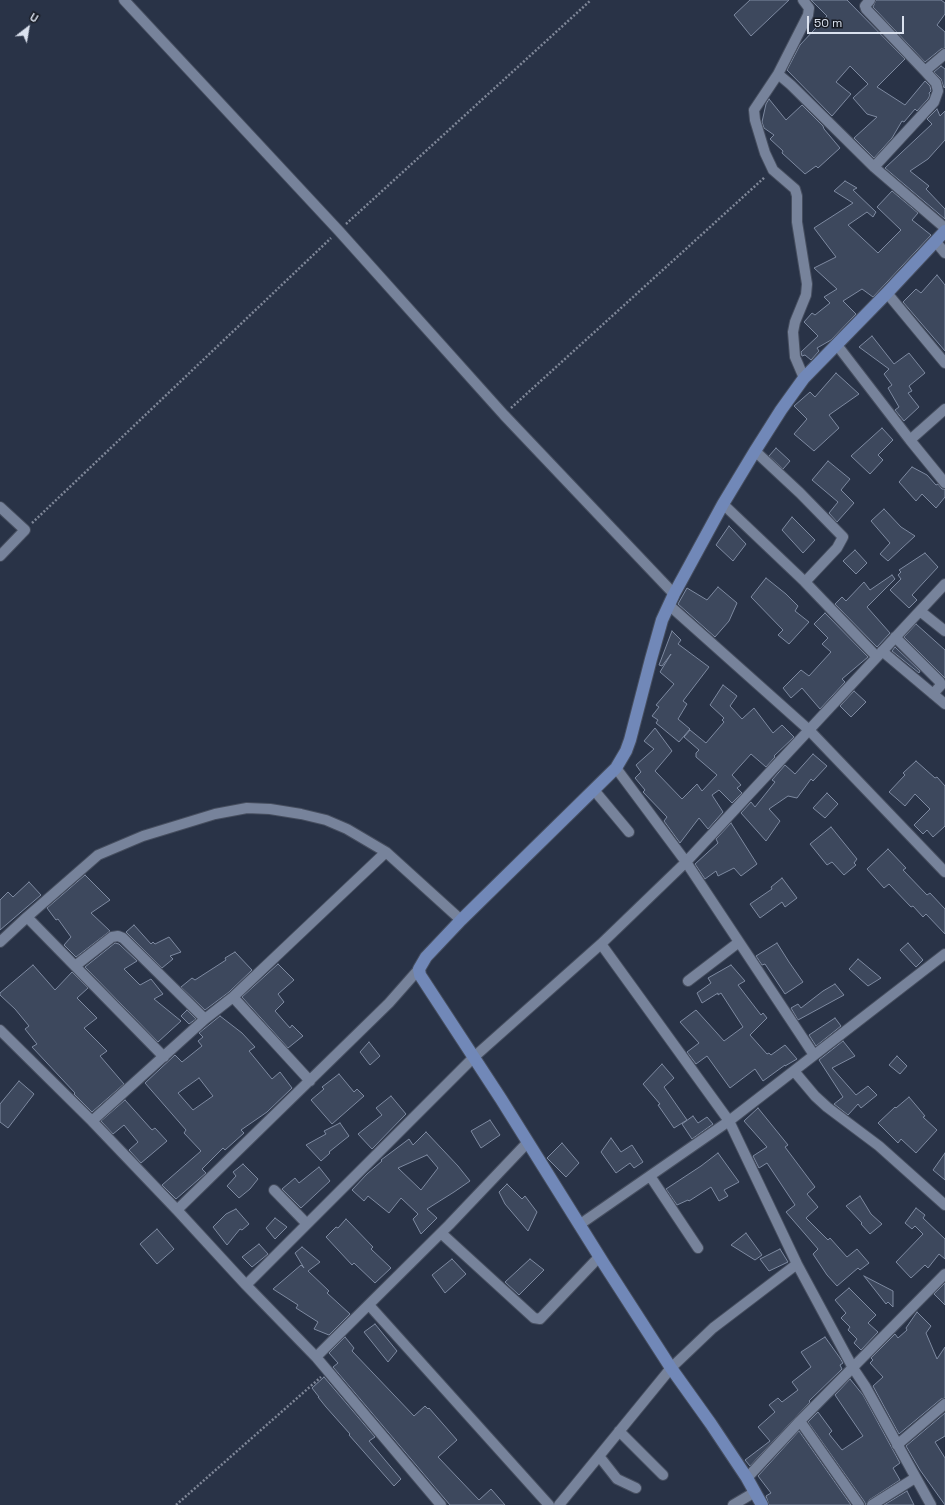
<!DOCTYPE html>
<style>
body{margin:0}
#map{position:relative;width:945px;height:1505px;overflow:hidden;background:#293347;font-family:"Space Grotesk",sans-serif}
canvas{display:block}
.north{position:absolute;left:8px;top:8px;width:40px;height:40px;-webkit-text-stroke:3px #171b24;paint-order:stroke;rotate:31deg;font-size:11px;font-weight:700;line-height:16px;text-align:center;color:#dae1ee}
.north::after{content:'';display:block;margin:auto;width:14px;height:18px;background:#dae1ee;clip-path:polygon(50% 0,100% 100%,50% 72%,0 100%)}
.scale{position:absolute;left:807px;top:16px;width:97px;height:18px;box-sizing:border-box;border:2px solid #dae1ee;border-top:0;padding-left:5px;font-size:12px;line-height:14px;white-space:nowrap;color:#dae1ee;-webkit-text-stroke:3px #171b24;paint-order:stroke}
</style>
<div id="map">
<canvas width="945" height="1505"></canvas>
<div class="north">U</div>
<div class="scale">50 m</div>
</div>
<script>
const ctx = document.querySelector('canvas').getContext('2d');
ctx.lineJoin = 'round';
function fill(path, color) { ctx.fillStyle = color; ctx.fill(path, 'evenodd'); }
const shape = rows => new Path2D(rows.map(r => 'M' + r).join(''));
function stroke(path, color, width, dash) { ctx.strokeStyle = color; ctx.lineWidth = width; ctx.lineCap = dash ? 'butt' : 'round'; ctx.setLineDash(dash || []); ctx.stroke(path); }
const building = shape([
 [750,0,789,0,751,36,734,15,750,0],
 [811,0,847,0,905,59,877,87,905,105,925,81,930,86,931,91,929,93,930,95,928,99,917,111,915,109,904,122,902,121,892,138,874,158,854,138,877,117,867,114,853,98,868,84,850,66,836,82,851,94,832,116,787,70,800,45,827,16,811,0],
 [876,0,941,0,945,3,945,14,937,25,945,32,945,48,941,49,925,62,873,7,876,0],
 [941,66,945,69,945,87,944,88,941,79,934,72,941,66],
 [769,99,786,120,802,105,823,126,824,129,840,148,818,168,816,166,805,174,782,153,783,151,770,139,774,135,764,128,762,122,766,104,769,99],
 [937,109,940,116,945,111,945,140,928,159,910,171,929,186,926,189,945,209,945,219,885,168,932,124,927,119,937,109],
 [845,181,857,188,853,190,876,212,873,217,867,212,848,225,878,253,901,230,877,207,892,191,918,213,912,220,931,235,873,297,862,289,843,301,856,314,831,340,817,348,819,351,811,360,805,355,802,356,801,352,818,336,804,322,812,313,815,315,830,303,824,297,837,289,814,268,836,257,814,228,853,203,834,191,845,181],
 [937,275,945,285,945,351,903,302,916,289,921,293,937,275],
 [872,336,894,364,909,353,925,373,909,386,912,391,908,393,919,407,904,421,895,410,899,407,888,388,892,385,884,374,889,369,859,347,872,336],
 [836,373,859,394,829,415,839,428,814,451,794,434,807,419,794,406,810,392,815,397,836,373],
 [882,428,893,440,878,455,883,460,870,474,851,456,882,428],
 [776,448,790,461,783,469,769,456,776,448],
 [828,461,850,479,841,490,854,503,837,522,829,513,838,502,812,480,828,461],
 [912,467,927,475,936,485,938,484,942,489,945,489,945,497,936,508,922,494,916,501,899,482,912,467],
 [884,509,901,527,915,536,888,561,880,554,890,543,871,521,884,509],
 [792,517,815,540,803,553,782,530,792,517],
 [729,526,746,544,733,561,716,545,729,526],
 [855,550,867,563,856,574,843,561,855,550],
 [925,553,938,567,912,595,917,600,909,608,890,590,901,579,898,575,901,572,899,570,925,553],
 [892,575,895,579,867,607,890,633,877,647,835,604,842,597,846,601,864,582,870,590,892,575],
 [766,578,786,594,798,606,795,611,809,622,789,644,778,635,783,630,751,597,766,578],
 [718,587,737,603,729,621,715,637,678,604,687,588,707,600,718,587],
 [825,613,868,657,842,679,845,682,820,709,802,688,791,698,783,688,801,670,809,676,831,652,822,644,828,638,814,624,825,613],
 [916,624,945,650,945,678,904,637,916,624],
 [672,631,681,640,678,644,709,667,683,701,687,704,678,719,690,729,679,742,656,723,658,720,652,716,659,707,656,705,674,684,660,672,671,654,662,666,659,665,672,631],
 [895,647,920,671,919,673,892,651,895,647],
 [723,685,737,696,730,706,742,719,754,708,773,733,782,725,794,737,774,756,775,757,766,767,751,754,732,775,741,785,737,788,742,793,732,803,719,790,712,795,723,812,708,829,699,818,680,843,664,821,667,817,643,792,645,790,635,778,641,772,636,765,654,749,644,741,655,728,672,751,655,771,682,799,697,784,702,791,717,775,696,757,696,753,699,750,684,737,690,730,706,743,724,722,722,720,724,718,710,705,723,685],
 [854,691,866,702,851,717,840,706,854,691],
 [813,754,827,766,813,781,811,779,797,798,788,796,769,809,780,821,766,841,741,813,751,802,755,807,775,782,772,780,785,765,795,774,813,754],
 [916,761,935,778,937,777,945,786,945,826,933,837,927,830,923,834,914,825,930,809,915,794,905,806,889,792,905,775,903,773,916,761],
 [827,793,838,804,825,818,813,808,827,793],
 [731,823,757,864,741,876,734,868,718,876,716,871,705,879,695,864,718,843,716,839,731,823],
 [831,827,857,859,854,863,856,865,844,875,832,862,827,865,810,844,831,827],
 [888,849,906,868,903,870,927,895,930,893,945,909,945,934,926,914,923,917,913,906,911,907,889,884,884,888,867,869,888,849],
 [85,875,110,900,91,913,110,931,76,957,64,945,71,937,58,919,56,920,47,908,85,875],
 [782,878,797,898,785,907,782,902,760,918,750,904,772,889,771,887,782,878],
 [29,882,41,895,0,930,0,900,8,892,13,897,29,882],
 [134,925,151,944,153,942,155,944,169,937,181,952,170,956,173,959,162,968,126,932,134,925],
 [115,943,119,944,137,961,124,969,140,985,151,979,163,994,154,999,181,1021,158,1042,85,967,115,943],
 [777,943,789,962,803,982,785,994,765,964,762,965,756,956,777,943],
 [908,943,923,960,916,967,900,950,908,943],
 [235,952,252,970,229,992,205,1010,181,987,192,978,195,980,226,960,225,958,235,952],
 [858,959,881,978,868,986,849,969,858,959],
 [278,964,294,980,278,994,284,1002,275,1011,290,1028,292,1025,303,1036,288,1048,242,997,278,964],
 [33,965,55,990,72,972,88,988,77,998,97,1018,84,1028,107,1051,100,1056,124,1084,92,1112,74,1094,75,1093,32,1047,37,1044,25,1029,29,1026,15,1009,0,995,0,993,33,965],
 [731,965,745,981,738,985,761,1015,763,1013,767,1018,750,1035,767,1054,769,1053,771,1055,785,1045,797,1059,785,1066,785,1065,763,1081,755,1069,730,1088,707,1056,696,1064,687,1052,699,1043,680,1022,696,1010,716,1032,724,1041,743,1027,721,993,718,995,718,993,702,1003,697,993,711,983,708,978,731,965],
 [835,984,844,995,798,1020,791,1008,798,1004,801,1008,823,991,835,984],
 [187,1010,196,1019,189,1024,181,1016,187,1010],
 [220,1016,242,1033,255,1047,249,1051,272,1079,280,1072,292,1088,267,1112,241,1130,244,1133,225,1150,223,1148,202,1169,206,1173,176,1199,162,1185,201,1151,184,1133,186,1130,145,1083,175,1055,182,1062,202,1046,198,1041,203,1037,199,1033,220,1016],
 [199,1078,213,1096,193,1110,178,1093,199,1078],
 [835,1018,841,1026,816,1046,809,1035,835,1018],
 [843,1041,855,1056,832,1068,856,1095,868,1086,877,1095,861,1108,858,1104,848,1115,834,1104,843,1097,819,1060,843,1041],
 [369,1042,380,1056,370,1065,360,1052,369,1042],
 [897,1056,907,1066,900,1074,889,1065,897,1056],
 [662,1064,674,1078,664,1087,687,1120,674,1128,658,1105,660,1104,643,1084,662,1064],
 [339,1074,354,1092,357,1089,364,1096,332,1124,311,1100,324,1089,322,1087,339,1074],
 [19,1081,34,1094,8,1128,0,1122,0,1104,19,1081],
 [391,1096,406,1114,372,1149,358,1134,382,1115,376,1108,391,1096],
 [909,1097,925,1116,923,1117,937,1130,916,1153,901,1139,898,1143,878,1123,895,1107,896,1108,909,1097],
 [125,1100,152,1130,155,1128,167,1141,141,1163,129,1150,138,1142,124,1125,113,1134,101,1121,125,1100],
 [758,1108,788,1145,785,1147,815,1187,807,1194,818,1207,806,1218,828,1240,830,1238,847,1257,857,1249,869,1263,860,1270,858,1268,837,1286,827,1275,813,1254,818,1249,786,1212,795,1205,767,1163,759,1168,753,1156,767,1147,744,1121,758,1108],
 [693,1116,698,1123,707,1117,713,1124,692,1139,682,1124,693,1116],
 [490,1120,500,1135,481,1148,471,1131,490,1120],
 [340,1123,349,1136,329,1152,330,1153,321,1161,306,1145,326,1134,324,1131,340,1123],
 [426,1132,458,1166,470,1181,454,1192,427,1209,437,1218,421,1234,413,1219,418,1214,401,1198,389,1213,368,1196,364,1201,352,1190,367,1174,382,1161,381,1160,409,1139,413,1145,426,1132],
 [427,1155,438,1168,421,1190,398,1168,427,1155],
 [611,1138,621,1152,632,1145,643,1162,634,1168,630,1163,616,1173,601,1152,611,1138],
 [562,1143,579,1163,566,1177,547,1158,562,1143],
 [718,1153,739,1182,724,1190,728,1196,719,1201,711,1187,689,1201,688,1200,677,1205,666,1189,701,1166,718,1153],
 [945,1153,945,1180,933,1170,945,1153],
 [243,1164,258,1179,250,1189,239,1198,227,1186,236,1176,233,1172,243,1164],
 [319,1167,330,1181,301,1208,282,1189,295,1178,299,1183,319,1167],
 [507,1184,522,1199,525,1196,537,1212,528,1231,505,1204,499,1192,507,1184],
 [860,1196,871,1214,882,1224,870,1234,861,1224,862,1223,846,1206,860,1196],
 [916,1208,925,1215,923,1218,945,1239,945,1259,939,1254,928,1268,925,1265,911,1278,896,1262,923,1234,915,1226,912,1229,905,1223,916,1208],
 [236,1209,249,1224,242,1230,240,1229,227,1245,213,1227,226,1214,236,1209],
 [275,1218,287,1227,275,1239,266,1228,275,1218],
 [346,1219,373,1247,371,1249,391,1268,375,1283,354,1263,352,1265,326,1237,336,1227,338,1228,346,1219],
 [157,1229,174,1249,157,1264,140,1244,157,1229],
 [746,1233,762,1255,755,1260,731,1245,746,1233],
 [259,1244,268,1254,252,1267,242,1257,259,1244],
 [302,1247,320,1262,308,1271,329,1291,327,1293,350,1314,329,1335,314,1329,318,1322,296,1308,298,1305,273,1289,301,1265,304,1268,295,1253,302,1247],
 [780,1249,788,1262,769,1271,760,1259,780,1249],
 [452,1259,466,1274,445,1293,432,1275,452,1259],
 [530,1259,544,1270,519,1295,505,1282,530,1259],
 [864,1276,893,1291,893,1307,888,1302,886,1304,864,1276],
 [945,1283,945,1305,934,1294,945,1283],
 [849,1288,876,1315,868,1323,878,1332,861,1350,854,1343,857,1339,848,1330,850,1327,841,1318,846,1313,835,1300,849,1288],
 [917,1312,931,1326,926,1333,937,1359,945,1347,945,1398,941,1399,899,1434,873,1386,883,1377,870,1363,873,1360,871,1358,895,1334,898,1338,907,1330,906,1328,917,1312],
 [375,1324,397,1351,388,1362,364,1332,375,1324],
 [345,1337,354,1348,352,1351,414,1416,425,1406,428,1409,429,1408,457,1440,438,1457,479,1500,491,1489,505,1505,450,1505,333,1367,338,1363,329,1353,345,1337],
 [825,1337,840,1358,843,1363,840,1365,842,1369,809,1401,810,1402,750,1466,745,1460,770,1441,758,1427,775,1412,769,1405,778,1398,782,1402,798,1390,792,1382,811,1367,801,1352,825,1337],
 [324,1377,375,1437,369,1441,401,1479,394,1486,349,1435,350,1434,326,1407,318,1397,319,1397,312,1388,324,1377],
 [850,1379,863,1395,900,1463,893,1468,900,1480,869,1500,866,1505,864,1501,808,1422,818,1412,832,1431,829,1434,842,1450,863,1436,835,1395,850,1379],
 [945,1413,945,1436,935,1442,945,1458,945,1505,920,1470,906,1446,945,1413],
 [799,1431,851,1505,769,1505,766,1496,771,1493,758,1476,799,1431],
 [907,1491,914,1505,884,1505,907,1491]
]);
const path = shape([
 [346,224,591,0],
 [511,408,765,177],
 [32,523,331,238],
 [176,1505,321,1377]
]);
const street = shape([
 [124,0,339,231,504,415,674,594],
 [803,0,809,8,808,15,778,74,754,110,755,120,765,153,773,170,795,189,797,196,797,222,807,284,806,295,795,322,793,332,795,357,804,378],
 [870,0,865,6,866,9,925,71,936,83,938,91,934,102,874,167],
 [925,71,945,54],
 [778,74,791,85,874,167,945,228],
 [936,242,945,253],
 [887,293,945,363],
 [837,345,910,440,945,483],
 [910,440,945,409],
 [755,451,800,493,843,537,837,548,805,582],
 [723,504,805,582,877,657],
 [0,507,25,530,0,556],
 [669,605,809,730,945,872],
 [920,611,945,631],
 [895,637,940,682,941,685,933,694],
 [882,651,945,704],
 [616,768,686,862,814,1055],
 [594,790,629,832],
 [27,917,164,1057],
 [0,942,27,917,98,855,143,836,215,814,247,808,270,809,301,814,326,820,347,829,386,852,461,920],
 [601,944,729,1121,797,1264,853,1368,865,1386,931,1505],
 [75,966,112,937,118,936,123,938,205,1019],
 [688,981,739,942],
 [233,997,310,1081],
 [0,1030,92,1121,177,1210,246,1285,316,1357,441,1505],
 [794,1071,815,1096,827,1107,879,1146,945,1205],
 [92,1121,205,1019,233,997,386,852],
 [650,1176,698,1248],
 [274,1190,307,1224],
 [177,1210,389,1003,419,969],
 [579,1225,729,1121,945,954],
 [441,1233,534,1318,540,1319,599,1257],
 [246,1285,474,1057,601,944,686,862,945,584],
 [369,1305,549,1505],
 [316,1357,449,1225,527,1143],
 [800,1421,859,1505],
 [619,1431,663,1475],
 [897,1445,945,1404],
 [599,1456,617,1479,636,1488],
 [747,1478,800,1421,945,1274],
 [559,1505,671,1368,713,1328,797,1264],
 [733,1505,755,1492],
 [872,1505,915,1478]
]);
const secondary = shape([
 [762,1505,747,1478,711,1424,671,1368,604,1264,501,1099,420,975,419,969,426,957,461,920,616,768,626,751,630,740,651,659,662,620,674,594,723,504,755,451,781,410,804,378,887,293,945,231]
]);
fill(building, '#3d485d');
stroke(building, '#7e8aa1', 1);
stroke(street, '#464e5f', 12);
stroke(secondary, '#464e5f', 14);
stroke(path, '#7f8798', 2.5, [2, 2]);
stroke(street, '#77839b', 10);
stroke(secondary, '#7188b8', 12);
</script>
